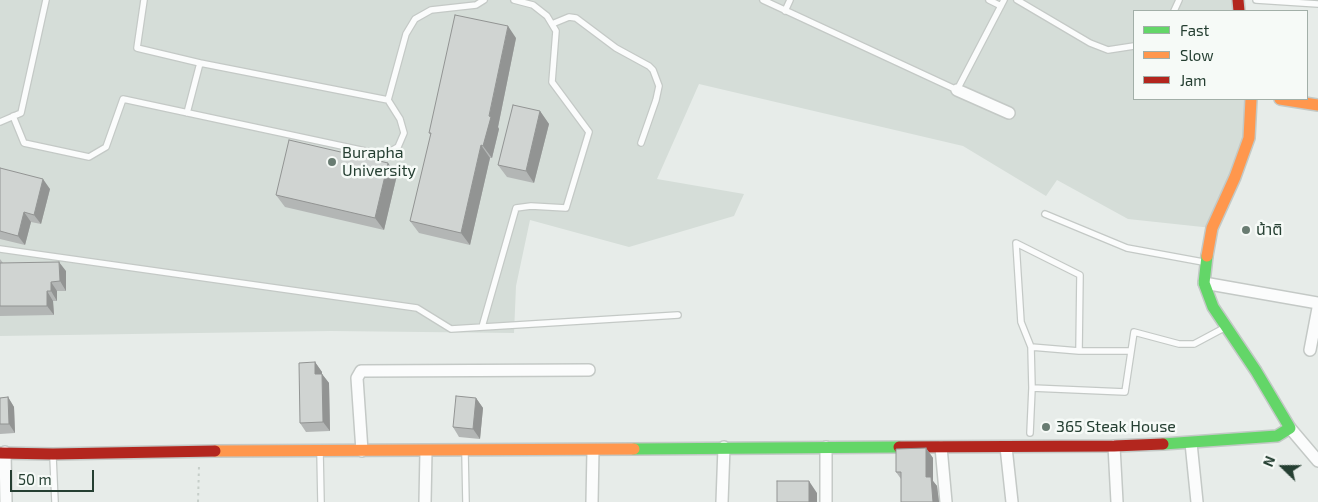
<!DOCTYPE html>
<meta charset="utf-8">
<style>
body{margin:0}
#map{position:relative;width:1318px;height:502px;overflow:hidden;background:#e7ece9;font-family:"Exo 2",sans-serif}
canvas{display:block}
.legend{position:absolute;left:1133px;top:10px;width:175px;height:90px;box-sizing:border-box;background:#f6faf7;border:1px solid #a2afa8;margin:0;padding:6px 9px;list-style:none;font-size:15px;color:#253f32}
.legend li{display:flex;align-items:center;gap:10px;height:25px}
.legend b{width:25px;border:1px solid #a2afa8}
.north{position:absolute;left:1258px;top:442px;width:50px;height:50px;-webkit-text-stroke:4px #f6faf7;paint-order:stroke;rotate:292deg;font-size:14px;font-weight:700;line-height:20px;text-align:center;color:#253f32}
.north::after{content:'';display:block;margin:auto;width:18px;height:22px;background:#253f32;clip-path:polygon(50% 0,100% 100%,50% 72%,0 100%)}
.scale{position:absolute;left:10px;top:470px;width:84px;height:22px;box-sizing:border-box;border:2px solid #253f32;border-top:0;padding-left:6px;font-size:15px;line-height:18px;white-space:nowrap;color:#253f32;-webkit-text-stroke:4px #f6faf7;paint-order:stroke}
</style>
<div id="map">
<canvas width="1318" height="502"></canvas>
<ul class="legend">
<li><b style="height:6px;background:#63d668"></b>Fast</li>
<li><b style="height:6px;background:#ff974d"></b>Slow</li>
<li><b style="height:6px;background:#b3261e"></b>Jam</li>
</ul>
<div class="north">N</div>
<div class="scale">50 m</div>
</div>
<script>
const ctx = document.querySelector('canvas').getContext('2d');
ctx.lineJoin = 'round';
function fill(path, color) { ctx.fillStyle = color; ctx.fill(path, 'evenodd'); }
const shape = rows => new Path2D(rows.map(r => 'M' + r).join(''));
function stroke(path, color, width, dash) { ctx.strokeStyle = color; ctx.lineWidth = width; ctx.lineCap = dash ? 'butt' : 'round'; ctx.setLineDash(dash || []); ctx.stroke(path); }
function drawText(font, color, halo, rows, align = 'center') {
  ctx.font = font + ' "Exo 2","Noto Sans Thai",sans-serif'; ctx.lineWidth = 5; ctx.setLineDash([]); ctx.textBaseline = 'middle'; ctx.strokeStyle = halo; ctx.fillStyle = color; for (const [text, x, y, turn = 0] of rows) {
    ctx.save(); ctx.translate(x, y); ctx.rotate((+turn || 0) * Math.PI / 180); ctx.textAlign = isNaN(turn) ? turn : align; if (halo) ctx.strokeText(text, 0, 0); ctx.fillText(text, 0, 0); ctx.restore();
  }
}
const built = shape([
 [0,0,1238,0,1239,11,1134,11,1134,99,1251,99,1249,138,1212,228,1128,219,1057,180,1046,196,963,146,699,84,657,179,744,194,734,216,629,247,530,220,516,286,514,333,331,331,0,336]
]);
const path = shape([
 [198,502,199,466]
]);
const lane = shape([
 [763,0,957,90,1004,0],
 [989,0,1001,6],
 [1017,0,1090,43,1108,50,1134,46],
 [1256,0,1318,4],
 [785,11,790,0],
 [1174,11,1179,0],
 [552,24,569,17,576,18,616,48,649,66,653,70,659,86,656,100,641,143],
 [388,100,406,34,415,19,431,10,476,5,484,0],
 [187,113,200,63],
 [13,116,24,143,89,157,106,147,123,99,384,155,398,147,404,133,400,119,388,100,200,63,137,48,144,0],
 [0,122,21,113,46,0],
 [1045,214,1127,248,1203,262],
 [0,249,417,308,451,329,678,315],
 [482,327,516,208,531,206,566,208,589,132,552,82,556,31,547,16,533,5,514,0],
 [1031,347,1079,351],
 [1032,388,1031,347,1021,322,1016,243,1080,275,1079,351,1131,351],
 [1030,433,1032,388,1125,392,1134,332,1179,344,1194,344,1224,328],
 [320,452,321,502],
 [465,453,466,502],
 [53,457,55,502]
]);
const street = shape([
 [957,90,1009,113],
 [1204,283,1318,303],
 [1310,350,1318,308],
 [1290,428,1318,461],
 [1191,443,1197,502],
 [1114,446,1117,502],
 [941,447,946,502],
 [1006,447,1012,502],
 [362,451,357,378,361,371,589,370],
 [5,452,6,502],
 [425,502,426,451],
 [592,502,593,450],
 [722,502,724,447],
 [826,502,826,447]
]);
const fast = shape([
 [1163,444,1277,436,1290,428,1256,371,1213,307,1204,283,1207,256],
 [634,449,899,447]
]);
const slow = shape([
 [1280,99,1318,105],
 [1207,256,1212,228,1235,177,1249,138,1251,99],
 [215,451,634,449]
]);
const jam = shape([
 [1238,0,1239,11],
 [899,447,1114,446,1163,444],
 [0,453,53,454,215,451]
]);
const wall = shape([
 [516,38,498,127,499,129,492,158,490,158,470,245,419,233,410,221,431,135,429,133],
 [540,111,549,124,534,183,507,177,498,165],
 [0,168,50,189,41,224,31,222,25,245,0,239],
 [397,175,384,230,285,207,276,195],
 [0,259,3,263,66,271,66,291,57,291,57,301,53,301,54,315,0,316],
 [315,362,322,372,322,374,329,383,330,431,306,432,300,423],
 [8,397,14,407,15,433,0,434,0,398],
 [476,398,483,408,480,439,459,437,453,427],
 [926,448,933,458,933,481,937,486,939,502,901,502,901,479,896,472]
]);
const shadedWall = shape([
 [508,26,516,38,498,127,499,129,492,158,483,146],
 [540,111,549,124,534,183,526,171],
 [481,145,490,158,470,245,461,233],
 [388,163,397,175,384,230,375,218],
 [43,179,50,189,41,224,34,215],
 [24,212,31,222,25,245,18,236],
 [59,262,66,271,66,291,60,281],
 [51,282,57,291,57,301,51,291],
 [47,291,53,301,54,315,47,306],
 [315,362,322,372,322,384,315,374],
 [322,374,329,383,330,431,323,422],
 [8,397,14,407,15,433,9,424],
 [476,398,483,408,480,439,473,429],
 [926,448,933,458,933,481,937,486,939,502,933,502,926,477],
 [809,481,817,493,817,502,809,502]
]);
const building = shape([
 [455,15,508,26,489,116,491,117,483,146,481,145,461,233,410,221,431,133,429,133,455,15],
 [513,105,540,111,526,171,498,165,513,105],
 [289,140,388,163,375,218,276,195,289,140],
 [0,168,43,179,34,215,24,212,18,236,0,231,0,168],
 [59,262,60,281,51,282,51,291,47,291,47,306,0,306,0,263,59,262],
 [315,362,315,374,322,374,323,422,300,423,299,363,315,362],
 [456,396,476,398,473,429,453,427,456,396],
 [8,397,9,424,0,424,0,398,8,397],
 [926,448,926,477,931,477,933,502,901,502,901,472,896,472,896,449,926,448],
 [777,481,809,481,809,502,777,502,777,481]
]);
const markers = [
 [332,162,5,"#697c72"],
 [1246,230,5,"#697c72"],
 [1046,427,5,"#697c72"]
];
const poiNames = [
 ["Burapha",342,153],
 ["University",342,171],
 ["น้าติ",1256,230],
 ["365 Steak House",1056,427]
];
fill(built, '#d5ddd8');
stroke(lane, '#c4c9c6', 8);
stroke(street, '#c4c9c6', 14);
stroke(fast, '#c3c9c6', 14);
stroke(slow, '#c3c9c6', 14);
stroke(jam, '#c3c9c6', 14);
stroke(path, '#c6cec9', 2, [2.5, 4]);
stroke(lane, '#fbfcfc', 5.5);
stroke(street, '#fbfcfc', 11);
stroke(fast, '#63d668', 11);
stroke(slow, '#ff974d', 11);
stroke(jam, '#b3261e', 11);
fill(wall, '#b3b6b5');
fill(shadedWall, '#929493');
fill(building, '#d0d4d2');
stroke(building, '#929493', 1);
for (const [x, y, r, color] of markers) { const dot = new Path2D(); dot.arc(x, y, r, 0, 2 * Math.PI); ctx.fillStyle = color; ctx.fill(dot); stroke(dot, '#f6faf7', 2); }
drawText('16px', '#253f32', '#f6faf7', poiNames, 'left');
</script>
